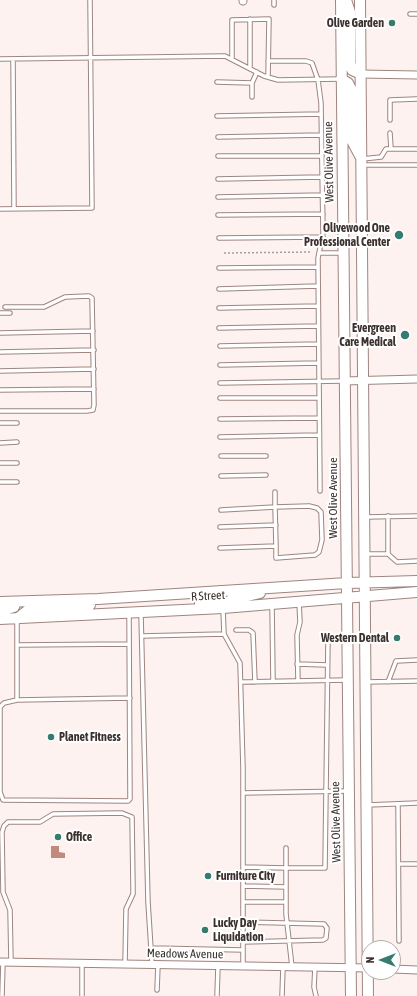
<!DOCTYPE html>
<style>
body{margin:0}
#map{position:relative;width:417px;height:996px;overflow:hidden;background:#fdf2ef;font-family:"Asap Condensed",sans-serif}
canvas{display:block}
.north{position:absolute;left:361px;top:940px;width:40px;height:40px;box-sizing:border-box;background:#fff;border:1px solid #b1adab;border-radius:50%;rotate:270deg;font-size:11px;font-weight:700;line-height:16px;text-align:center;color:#3b312e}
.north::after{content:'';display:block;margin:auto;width:14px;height:18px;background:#367b70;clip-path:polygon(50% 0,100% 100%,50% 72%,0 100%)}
</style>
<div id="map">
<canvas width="417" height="996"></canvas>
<div class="north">N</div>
</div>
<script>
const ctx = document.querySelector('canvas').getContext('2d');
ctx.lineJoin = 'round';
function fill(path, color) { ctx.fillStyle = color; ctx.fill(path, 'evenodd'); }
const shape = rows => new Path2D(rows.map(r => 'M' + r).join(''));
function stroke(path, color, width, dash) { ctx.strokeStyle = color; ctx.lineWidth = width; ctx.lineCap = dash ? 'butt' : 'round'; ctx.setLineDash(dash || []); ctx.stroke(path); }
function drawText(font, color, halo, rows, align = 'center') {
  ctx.font = font + ' "Asap Condensed",sans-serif'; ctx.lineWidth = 4; ctx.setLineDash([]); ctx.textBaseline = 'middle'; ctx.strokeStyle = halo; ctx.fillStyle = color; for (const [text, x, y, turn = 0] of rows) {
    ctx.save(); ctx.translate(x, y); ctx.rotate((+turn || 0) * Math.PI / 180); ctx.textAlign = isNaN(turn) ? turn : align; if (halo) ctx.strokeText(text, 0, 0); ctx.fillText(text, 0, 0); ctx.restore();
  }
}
const water = shape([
 [51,846,59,846,59,852,65,853,65,858,51,858]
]);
const path = shape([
 [224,253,312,252]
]);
const lane = shape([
 [274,5,274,0],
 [410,14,417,14],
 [250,19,250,69],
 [0,59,225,56,264,76,278,80,340,79],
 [13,59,14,209],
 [232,59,232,20,269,19,268,77],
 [268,61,306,61,312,63,318,80,321,103,323,233,318,258,320,491],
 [217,82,252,83,252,97],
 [252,83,257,72],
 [217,116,321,114],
 [390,120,390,100,417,99],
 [390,133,391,149],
 [218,137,321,135],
 [218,156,322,156],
 [362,159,381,157,386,149,417,149],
 [362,165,417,165],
 [218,179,322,177],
 [218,197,323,195],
 [0,209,92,208,90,0],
 [218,215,323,214],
 [219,238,323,237],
 [319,253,342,253],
 [219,268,318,267],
 [219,289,318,286],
 [219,308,318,306],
 [0,313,10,313],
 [219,328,318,326],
 [0,333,93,331],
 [220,346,318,344],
 [0,352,94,350],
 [220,365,318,363],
 [0,371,94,369],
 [220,383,343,381],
 [0,390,94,389],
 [220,398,319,398],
 [0,411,87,411,93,410,94,405,92,298,89,296,65,297,44,307,5,307],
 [220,419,319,418],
 [0,423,17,423],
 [220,437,319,435],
 [0,443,17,442],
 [221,456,266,456],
 [0,463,17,463],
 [221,476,266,475],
 [0,482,17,482],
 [221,510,275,507,309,506,317,508,321,512,322,540,319,552,315,555,276,558,276,546,275,507,275,492],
 [388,516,388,554],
 [366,517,417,516],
 [220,527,276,525],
 [220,548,276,546],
 [366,554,388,554,397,562,417,561],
 [272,604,273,681],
 [223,609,224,634,240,663,243,768,243,966],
 [141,614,148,902,152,965],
 [17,621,17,700,4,703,0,707,0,792,3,800,128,801,130,799,129,614],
 [236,630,249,630,253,633,255,682],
 [142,636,224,634],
 [17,645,129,644],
 [297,664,327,665],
 [298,681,297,635,300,622,299,602],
 [241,682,347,680],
 [366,682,417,681],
 [388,682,396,661,417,660],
 [17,700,130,698],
 [243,793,348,791],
 [398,804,399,941],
 [368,805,417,803],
 [399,864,417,864],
 [243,867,286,868,286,848],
 [243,886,286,887],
 [243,902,286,902],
 [243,922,324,924,327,928,326,938,323,940,243,942],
 [152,948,243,950],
 [11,962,10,910,3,892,2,832,4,826,8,822,40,822,53,814,122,813,132,817,133,887,133,894,126,909,125,964],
 [292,967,286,914,286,868,325,868,328,640,347,639],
 [315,967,314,987,316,996],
 [157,990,158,965],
 [2,996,3,962],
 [82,996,82,963],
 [217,996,218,966],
 [282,996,283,967]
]);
const street = shape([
 [243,0,243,1],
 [361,74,417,75],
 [344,381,417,379],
 [0,962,369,968],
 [393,969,417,970]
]);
const secondary = shape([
 [341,0,351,996],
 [346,0,350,12,350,63,352,70,361,74],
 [360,0,368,996],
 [341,79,348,83,351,89,352,141,360,156],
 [0,602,98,599,347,583,417,581],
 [200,603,213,602,218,599,220,591],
 [223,608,226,603,231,600,260,593],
 [0,611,14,607,16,602],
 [0,619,223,608,417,592],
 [17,619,27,611,33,610,90,605]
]);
const markers = [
 [392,23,4,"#367b70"],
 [399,235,5,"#367b70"],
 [405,335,5,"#367b70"],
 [397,638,4,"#367b70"],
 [51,737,4,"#367b70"],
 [58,837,4,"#367b70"],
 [208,876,4,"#367b70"],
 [205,930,4,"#367b70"]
];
const poiNames = [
 ["Olive Garden",384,23],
 ["Olivewood One",390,228],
 ["Professional Center",390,242],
 ["Evergreen",396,328],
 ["Care Medical",396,342],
 ["Western Dental",389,638],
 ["Planet Fitness",59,737,"left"],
 ["Office",66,837,"left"],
 ["Furniture City",216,876,"left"],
 ["Lucky Day",213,923,"left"],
 ["Liquidation",213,937,"left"]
];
const streetNames = [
 ["West Olive Avenue",329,162,-91],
 ["West Olive Avenue",333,498,-90],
 ["R Street",208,596,-3],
 ["West Olive Avenue",336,822,-91],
 ["Meadows Avenue",185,954,1]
];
fill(water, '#c28a7d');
stroke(lane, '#9e8580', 5.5);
stroke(street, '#9e8580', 9);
stroke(secondary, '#9e8580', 12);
stroke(path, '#a79d9a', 1.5, [2, 2]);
stroke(lane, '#fff', 3.5);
stroke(street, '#fff', 7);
stroke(secondary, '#fff', 10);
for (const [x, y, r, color] of markers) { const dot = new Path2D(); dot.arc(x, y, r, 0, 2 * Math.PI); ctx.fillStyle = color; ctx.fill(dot); stroke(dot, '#fff', 1.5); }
drawText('bold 12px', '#3b312e', '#fff', poiNames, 'right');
drawText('12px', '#3b312e', '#fff', streetNames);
</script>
